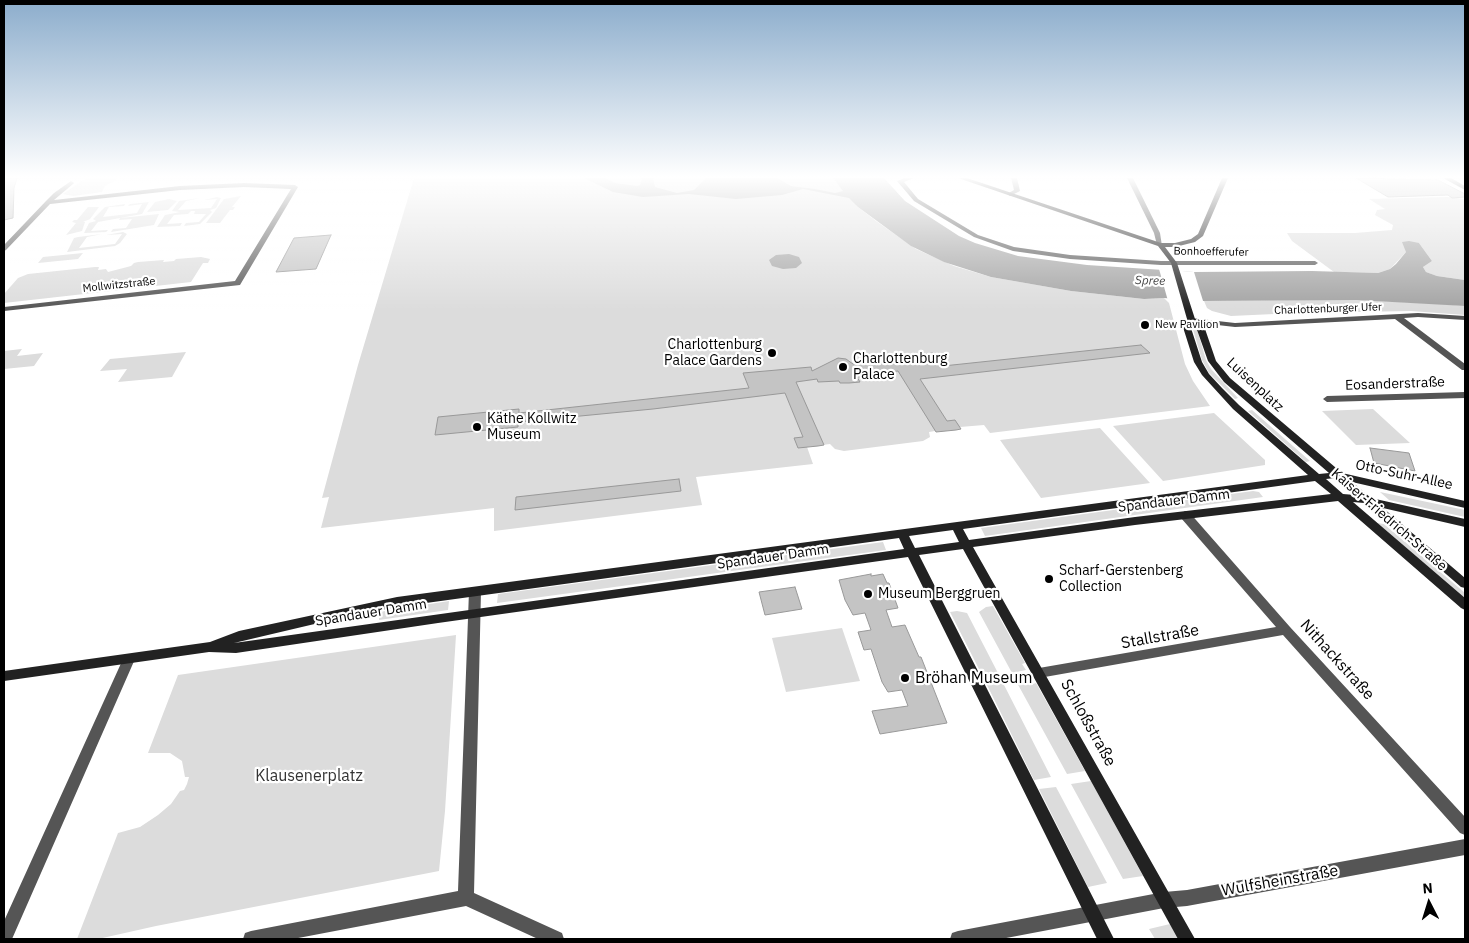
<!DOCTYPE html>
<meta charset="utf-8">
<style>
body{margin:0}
#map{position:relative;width:1469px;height:943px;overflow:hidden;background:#fff;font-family:"IBM Plex Sans",sans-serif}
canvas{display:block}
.frame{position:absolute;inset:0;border:5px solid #000;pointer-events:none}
.north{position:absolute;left:1404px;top:878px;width:50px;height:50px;-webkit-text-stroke:4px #fff;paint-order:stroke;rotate:355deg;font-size:14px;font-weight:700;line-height:20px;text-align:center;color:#000}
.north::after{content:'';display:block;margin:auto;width:18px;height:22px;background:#000;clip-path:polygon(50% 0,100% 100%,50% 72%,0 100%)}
</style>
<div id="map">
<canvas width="1469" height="943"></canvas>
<div class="frame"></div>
<div class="north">N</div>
</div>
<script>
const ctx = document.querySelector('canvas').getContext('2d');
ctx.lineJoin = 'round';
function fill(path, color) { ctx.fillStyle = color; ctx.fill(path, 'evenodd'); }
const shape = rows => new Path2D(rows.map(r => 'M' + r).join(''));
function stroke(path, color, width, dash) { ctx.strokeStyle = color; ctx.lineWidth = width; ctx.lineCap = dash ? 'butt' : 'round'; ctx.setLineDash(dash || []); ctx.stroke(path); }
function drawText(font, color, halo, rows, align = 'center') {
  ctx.font = font + ' "IBM Plex Sans",sans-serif'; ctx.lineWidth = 4.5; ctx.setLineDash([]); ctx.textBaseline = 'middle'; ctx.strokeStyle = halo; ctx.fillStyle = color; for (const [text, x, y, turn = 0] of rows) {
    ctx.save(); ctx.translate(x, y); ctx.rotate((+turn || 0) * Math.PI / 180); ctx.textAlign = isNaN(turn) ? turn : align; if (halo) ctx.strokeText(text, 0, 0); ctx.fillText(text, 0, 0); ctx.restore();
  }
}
const green = shape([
 [86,178,120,178,105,186,102,192,73,196,63,194],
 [414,178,833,178,858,207,876,221,916,249,954,266,991,277,1071,291,1144,299,1164,298,1169,303,1185,364,1193,381,1210,406,990,433,984,425,960,427,929,432,930,437,923,441,844,451,835,449,830,444,807,447,813,464,696,477,702,505,494,531,494,508,321,528,329,497,322,498,358,365],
 [241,196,232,207,235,207,233,210,230,210,220,223,206,223,224,199],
 [217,197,221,198,216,208,210,210,212,212,200,224,184,226,186,223,199,222,206,214,194,214,195,211,191,211,188,214,174,215,167,224,182,223,180,226,157,227,165,215,180,212,172,211,179,201,200,198,186,201,178,210,211,208,217,199,204,200],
 [1448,197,1465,199,1465,280,1437,276,1426,272,1423,267,1432,261,1419,243,1406,252,1390,269,1378,273,1334,272,1292,241,1287,233,1355,233,1392,230,1393,225,1375,215,1377,210,1385,209,1369,199],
 [169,199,177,201,168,210,147,212,155,202],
 [149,202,142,214,98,222,91,231,108,230,106,232,84,233,89,223,96,221,93,219,105,207,125,204,124,206,109,207,103,217,137,213,142,204,128,206,130,204],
 [97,207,99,207,90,219,83,222,85,222,82,231,66,235,76,223,72,222,74,220,77,220,88,207],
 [159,214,154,225,111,232,113,229,126,228,132,219,119,220,120,218],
 [123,232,127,234,120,243,115,246,67,252,74,238,78,237,102,234,87,237,79,248,115,244,122,234,106,235],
 [83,253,78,259,38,263,43,257],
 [201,257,210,259,208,263,203,263,191,282,4,303,4,294,18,278,28,274,95,267,99,267,98,270,106,269,108,272,131,266,134,263,138,262,164,260,163,262,174,261,176,259],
 [1304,300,1356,300,1441,304,1465,306,1465,315,1411,311,1296,313,1231,316,1212,311,1207,308,1204,301],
 [1192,326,1196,326,1206,360,1211,369,1238,398,1235,399,1209,373,1202,360],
 [22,349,17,356,43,353,34,366,4,369,4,351],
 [186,352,172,377,118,382,127,369,100,371,110,359],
 [1373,409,1410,443,1356,445,1322,411],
 [1252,410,1310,461,1306,462,1248,411],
 [1214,413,1265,460,1265,465,1163,481,1113,426],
 [1100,428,1150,483,1041,498,1000,440],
 [1253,491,1259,492,1263,497,985,536,981,528],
 [1380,492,1465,510,1465,517,1389,500],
 [1377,523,1384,524,1465,593,1465,598],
 [883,542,886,550,497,603,498,594],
 [449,601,448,610,379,620,379,612],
 [993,606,1025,663,1022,664,1026,670,1012,673,979,612,986,607],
 [957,611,967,613,999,675,983,677,950,612],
 [842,628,860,681,786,692,772,638],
 [456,635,445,811,439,871,156,926,98,939,77,939,118,833,140,827,158,815,171,804,180,791,184,790,187,784,189,777,185,777,182,761,170,753,148,753,178,675],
 [1030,679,1033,684,1036,683,1085,771,1067,774,1016,681],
 [1003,683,1051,777,1034,780,987,685],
 [1091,781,1143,876,1123,879,1071,784],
 [1056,787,1107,883,1088,887,1039,789],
 [1170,924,1179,939,1155,939,1149,929]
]);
const water = shape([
 [584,178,605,178,615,183,637,186,640,185,642,178,653,178,655,187,677,193,694,190,706,178,777,178,791,186,815,189,835,193,843,191,833,178,884,178,905,201,959,236,975,243,1018,256,1087,265,1194,272,1312,271,1378,273,1390,269,1396,264,1406,252,1402,242,1409,241,1419,243,1432,261,1423,267,1426,272,1437,276,1465,280,1465,306,1356,300,1200,301,1164,298,1144,299,1071,291,991,277,944,262,911,246,858,207,849,198,803,189,782,195,736,199,689,194,643,197,613,192],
 [789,254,799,257,802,263,796,268,783,269,772,266,769,260,776,255]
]);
const pier = shape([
 [1159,269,1194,272,1204,304,1168,301]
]);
const building = shape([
 [4,178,17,178,14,188,13,218,4,220,4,178],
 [1356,178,1438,180,1465,194,1465,197,1452,198,1448,195,1388,197,1356,178],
 [331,235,316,269,276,272,294,238,331,235],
 [1141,345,1150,353,920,379,947,421,955,420,961,429,956,430,936,432,898,371,878,373,879,376,857,377,860,382,849,383,840,383,839,381,818,382,817,379,796,382,824,445,818,446,798,448,794,438,803,437,785,393,653,409,518,422,518,427,435,435,438,417,519,409,519,413,749,388,743,373,811,367,812,371,838,358,846,359,853,364,869,362,869,360,884,360,933,353,943,366,1141,345],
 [1370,448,1409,453,1415,471,1374,463,1370,448],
 [679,479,681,491,515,510,516,497,679,479],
 [871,574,871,576,883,574,887,583,889,583,898,608,886,610,892,627,905,625,919,657,921,657,947,723,880,734,872,711,908,706,902,690,888,692,882,682,871,649,864,650,858,632,871,630,865,613,853,615,845,600,839,580,871,574],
 [795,587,802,609,765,615,759,592,795,587]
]);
const street = shape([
 [904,178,914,178,904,182,918,199,978,235,1014,247,1070,255,1161,261,1315,261,1318,263,1315,265,1161,265,1070,259,1013,251,974,237,914,201,897,181,904,178],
 [1011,178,1017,178,1020,191,1010,196,1007,194,1014,190,1011,178],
 [1127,178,1133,178,1160,233,1162,246,1157,245,1154,233,1127,178],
 [71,181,74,183,73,184,54,200,180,186,244,183,295,185,298,187,240,285,4,311,4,307,235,281,291,189,244,187,180,190,50,204,6,250,4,251,4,245,46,201,54,193,71,181],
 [1418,313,1465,316,1465,320,1418,317,1404,318,1465,364,1465,370,1462,370,1395,319,1235,327,1191,322,1187,320,1191,318,1235,323,1418,313],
 [1465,392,1465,398,1327,402,1323,399,1327,396,1465,392],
 [1185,511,1189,512,1290,627,1465,817,1465,835,1460,833,1283,635,1039,678,1034,677,1033,673,1034,669,1039,668,1276,627,1181,518,1180,515,1185,511],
 [475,587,479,588,481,591,474,893,562,933,564,939,538,939,466,906,293,939,243,939,245,933,251,931,458,891,469,591,471,588,475,587],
 [129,654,133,655,135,659,12,939,4,939,4,921,123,659,125,655,129,654],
 [1465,839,1465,855,1187,906,1164,908,1001,939,950,939,952,933,958,931,1164,892,1187,890,1465,839]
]);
const secondary = shape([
 [958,178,967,178,1161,243,1175,243,1191,239,1198,234,1222,178,1228,178,1203,236,1195,242,1175,247,1165,247,1177,263,1195,319,1204,326,1216,361,1230,378,1342,473,1465,501,1465,508,1352,482,1371,498,1465,519,1465,527,1383,508,1465,578,1465,588,1461,587,1364,503,1353,502,1465,598,1465,610,1461,608,1338,501,1135,525,973,547,1195,939,1178,939,963,549,919,555,1114,939,1097,939,908,557,438,623,236,653,209,652,4,681,4,671,210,642,239,631,397,597,1308,475,1233,409,1202,375,1194,362,1182,324,1187,319,1171,263,1158,246,958,178],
 [1191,324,1196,327,1208,361,1224,382,1329,473,1319,474,1239,405,1222,388,1209,374,1202,362,1190,325,1191,324],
 [1335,478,1355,495,1343,494,1326,479,1335,478],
 [1315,481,1331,494,1135,517,969,540,963,529,1315,481],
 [953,530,959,542,915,548,909,536,953,530],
 [899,538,904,549,234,643,340,618,397,607,899,538],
 [1443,178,1451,178,1465,186,1465,190,1443,178]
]);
const markers = [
 [1145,325,5,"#000"],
 [772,353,5,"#000"],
 [843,367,5,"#000"],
 [477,427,5,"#000"],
 [1049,579,5,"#000"],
 [868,594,5,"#000"],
 [905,678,5,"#000"]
];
const farStreetnames = [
 ["Bonhoefferufer",1211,252,1],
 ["Mollwitzstraße",119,285,-6],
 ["Charlottenburger Ufer",1328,309,-2]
];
const farPoinames = [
 ["New Pavilion",1155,325]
];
const farWaternames = [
 ["Spree",1150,281,2]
];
const poiNames = [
 ["Charlottenburg",762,345,"right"],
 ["Palace Gardens",762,361,"right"],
 ["Charlottenburg",853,359],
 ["Palace",853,375],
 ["Käthe Kollwitz",487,419],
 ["Museum",487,435],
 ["Scharf-Gerstenberg",1059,571],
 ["Collection",1059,587],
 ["Museum Berggruen",878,594]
];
const streetNames = [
 ["Eosanderstraße",1395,384,-2],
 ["Luisenplatz",1255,385,43],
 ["Otto-Suhr-Allee",1404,475,12],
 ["Spandauer Damm",1174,501,-7],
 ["Kaiser-Friedrich-Straße",1389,520,41],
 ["Spandauer Damm",773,557,-8],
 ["Spandauer Damm",371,613,-9]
];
const nearStreetnames = [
 ["Stallstraße",1160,637,-10],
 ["Nithackstraße",1337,660,48],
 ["Schloßstraße",1088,723,61],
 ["Wulfsheinstraße",1280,881,-10]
];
const nearPoinames = [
 ["Bröhan Museum",915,678]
];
const nearParknames = [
 ["Klausenerplatz",309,776]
];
fill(green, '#dcdcdc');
fill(water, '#a3a3a3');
fill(pier, '#fff');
fill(building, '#c4c4c4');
stroke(building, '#999', 1);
fill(street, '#555');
fill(secondary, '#222');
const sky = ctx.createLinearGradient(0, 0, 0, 310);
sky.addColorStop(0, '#8cadcc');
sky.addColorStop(0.57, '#fff');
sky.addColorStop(1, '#ffffff00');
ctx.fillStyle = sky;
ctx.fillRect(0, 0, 1469, 310);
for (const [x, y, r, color] of markers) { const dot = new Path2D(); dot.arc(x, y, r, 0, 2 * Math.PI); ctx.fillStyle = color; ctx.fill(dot); stroke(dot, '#fff', 2); }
drawText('11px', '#000', '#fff', farStreetnames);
drawText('11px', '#000', '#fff', farPoinames, 'left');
drawText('italic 12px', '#444', '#fff', farWaternames);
drawText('14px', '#000', '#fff', poiNames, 'left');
drawText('14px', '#000', '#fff', streetNames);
drawText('16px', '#000', '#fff', nearStreetnames);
drawText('16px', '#000', '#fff', nearPoinames, 'left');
drawText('16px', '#333', '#fff', nearParknames);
</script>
